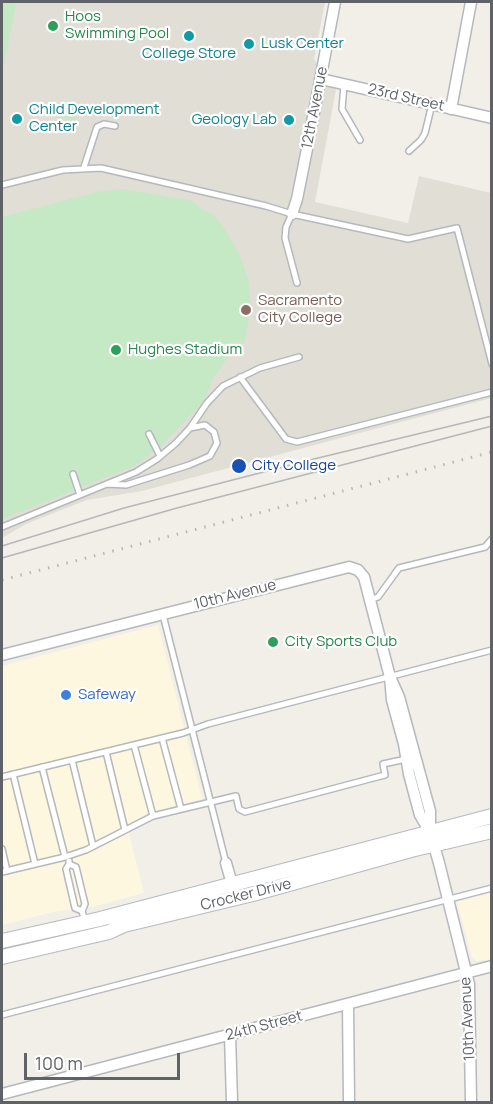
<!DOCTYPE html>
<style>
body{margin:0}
#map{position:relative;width:493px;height:1104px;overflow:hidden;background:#f1efe8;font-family:Manrope,sans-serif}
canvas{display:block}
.frame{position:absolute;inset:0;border:3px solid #5f6368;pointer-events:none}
.scale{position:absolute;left:24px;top:1053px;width:156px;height:27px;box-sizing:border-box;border:3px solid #5f6368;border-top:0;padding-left:8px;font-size:18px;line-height:21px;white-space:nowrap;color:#5f6368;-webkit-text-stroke:4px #fff;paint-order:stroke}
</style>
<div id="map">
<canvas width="493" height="1104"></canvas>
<div class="frame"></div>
<div class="scale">100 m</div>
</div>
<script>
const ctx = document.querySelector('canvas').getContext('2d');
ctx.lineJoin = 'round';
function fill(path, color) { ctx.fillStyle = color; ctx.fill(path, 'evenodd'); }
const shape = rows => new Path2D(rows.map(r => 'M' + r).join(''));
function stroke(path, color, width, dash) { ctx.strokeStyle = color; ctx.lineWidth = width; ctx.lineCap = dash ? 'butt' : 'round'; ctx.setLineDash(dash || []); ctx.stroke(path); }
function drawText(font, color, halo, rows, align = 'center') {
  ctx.font = font + ' Manrope,sans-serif'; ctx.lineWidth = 4.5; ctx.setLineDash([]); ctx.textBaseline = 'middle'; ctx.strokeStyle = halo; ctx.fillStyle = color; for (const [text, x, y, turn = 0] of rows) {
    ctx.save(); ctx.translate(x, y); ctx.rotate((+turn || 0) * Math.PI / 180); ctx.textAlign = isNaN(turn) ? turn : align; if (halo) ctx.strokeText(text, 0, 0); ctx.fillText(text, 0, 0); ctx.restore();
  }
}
const commercial = shape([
 [158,625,202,799,147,813,127,826,144,893,84,909,57,911,2,925,2,666],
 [491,893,491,959,477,961,472,957,457,902]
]);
const education = shape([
 [2,2,325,2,314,59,336,90,315,202,408,223,419,176,491,193,491,398,142,491,87,500,26,524,2,538]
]);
const green = shape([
 [2,2,13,2,16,6,2,73],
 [60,105,78,109,75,121,57,117],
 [123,189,190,200,204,211,211,213,222,225,240,255,248,279,250,297,249,317,244,344,233,341,229,355,212,380,211,385,203,402,161,446,134,466,3,519,2,217,97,192]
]);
const lane = shape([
 [344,85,342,109,360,140],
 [409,151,421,140,425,133,432,104],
 [84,167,97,127,104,124,115,126],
 [2,185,63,170,101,168,266,206,292,214,408,239,457,228,492,364],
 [292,214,286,227,285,238,297,283],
 [240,377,286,439,297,442,492,392],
 [149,434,160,456],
 [73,474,80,495],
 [107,484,126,485,189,465,210,456,217,443,214,432,205,425,190,428],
 [2,527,136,472,157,459,176,443,190,428,207,403,223,386,260,368,299,357],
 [370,600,378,597,399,568,485,547,492,539],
 [163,615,226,863],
 [162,738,181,809],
 [134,745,153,816],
 [106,752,125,830],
 [72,760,93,846],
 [42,767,65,857],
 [13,774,35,864],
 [2,777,183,733,208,724,492,650],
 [2,849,7,871],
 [69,861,69,864,66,869,75,908,82,911],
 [69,864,76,867,85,904,82,911,85,922],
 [2,872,65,857,86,850,153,816,236,796,239,809,245,812,381,776,385,775,383,764,406,759],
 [2,1015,492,888]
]);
const street = shape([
 [321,79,492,118],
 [451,109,471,2],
 [292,214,297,199,307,149,335,2],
 [2,655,349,567,358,570,364,577,390,677],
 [430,832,430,811,399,697,390,677,392,700,404,744,409,774,420,815,430,832,439,863,469,984,471,1102],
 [226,863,234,891],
 [348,1004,349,1102],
 [230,1035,232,1102],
 [2,1094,492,966]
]);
const secondary = shape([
 [2,941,100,919,492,816],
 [2,957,109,932,124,925,253,894,411,850,492,831]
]);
const tram = shape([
 [2,546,124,508,318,458,492,416],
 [2,558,177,508,492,426]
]);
const rail = shape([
 [2,580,492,452]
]);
const markers = [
 [53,26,6,"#2e9e5b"],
 [189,36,6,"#0f9aa8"],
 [249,44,6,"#0f9aa8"],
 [17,119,6,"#0f9aa8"],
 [289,120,6,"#0f9aa8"],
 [246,310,6,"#8d6e63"],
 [116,350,6,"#2e9e5b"],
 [239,466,8,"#1a4fb4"],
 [273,642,6,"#2e9e5b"],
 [66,695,6,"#3f7fe0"]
];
const leisureNames = [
 ["Hoos",65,17],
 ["Swimming Pool",65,34],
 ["Hughes Stadium",128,350],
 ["City Sports Club",285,642]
];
const cultureNames = [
 ["Lusk Center",261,44],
 ["College Store",189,54,"center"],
 ["Child Development",29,110],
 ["Center",29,127],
 ["Geology Lab",277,120,"right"]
];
const streetNames = [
 ["23rd Street",406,98,13],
 ["12th Avenue",315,108,-79],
 ["10th Avenue",235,595,-14],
 ["Crocker Drive",246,895,-14],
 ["10th Avenue",468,1019,-93],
 ["24th Street",264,1026,-15]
];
const educationNames = [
 ["Sacramento",258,301],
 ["City College",258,318]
];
const transitNames = [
 ["City College",252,466]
];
const shopNames = [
 ["Safeway",78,695]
];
fill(commercial, '#fef7e0');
fill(education, '#e1ded6');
fill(green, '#c5e8c5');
stroke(lane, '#b5b8bc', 8);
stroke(street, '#b5b8bc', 13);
stroke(secondary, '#b6babf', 16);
stroke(lane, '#fff', 5);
stroke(street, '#fff', 10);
stroke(secondary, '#fff', 14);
stroke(tram, '#b6b7b8', 1.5);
stroke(rail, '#b6b7b8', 3, [1.5, 8]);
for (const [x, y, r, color] of markers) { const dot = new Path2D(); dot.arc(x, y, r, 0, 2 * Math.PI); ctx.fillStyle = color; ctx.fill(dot); stroke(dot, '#fff', 2); }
drawText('15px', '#27864d', '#fff', leisureNames, 'left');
drawText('15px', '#0d838f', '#fff', cultureNames, 'left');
drawText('15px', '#5f6368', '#fff', streetNames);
drawText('15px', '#785e54', '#fff', educationNames, 'left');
drawText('15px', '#164399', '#fff', transitNames, 'left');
drawText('15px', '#366cbe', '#fff', shopNames, 'left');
</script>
